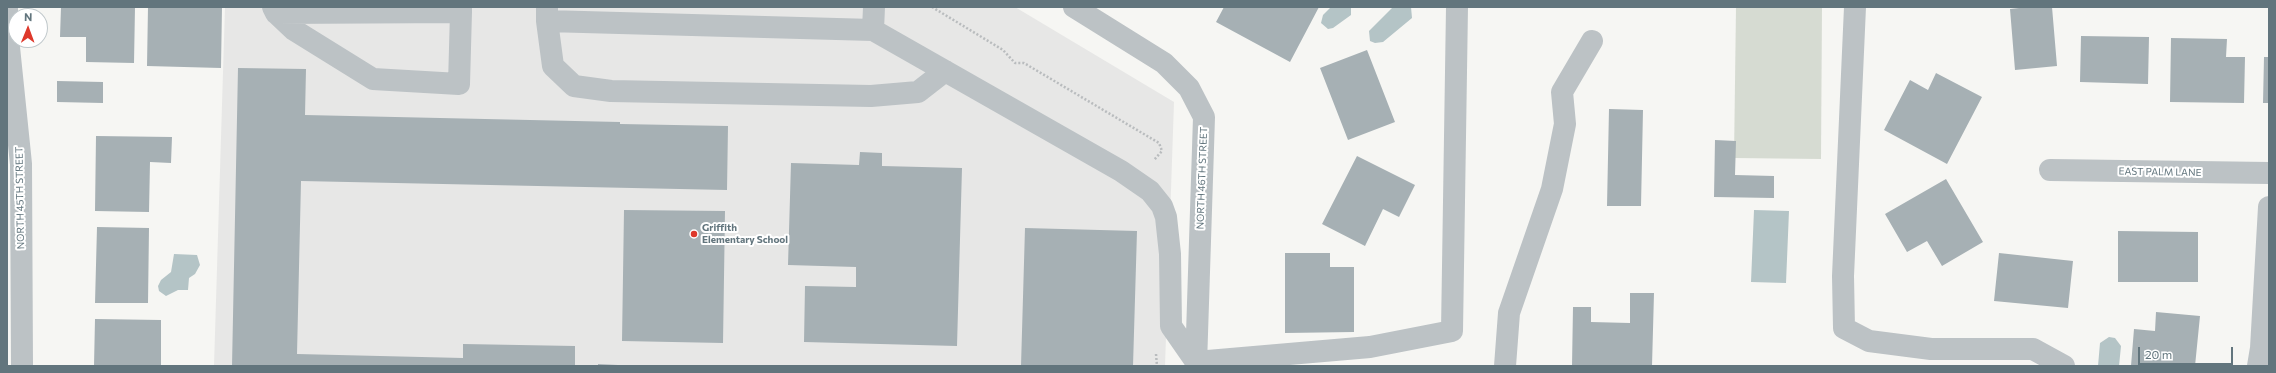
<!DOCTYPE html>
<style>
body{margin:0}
#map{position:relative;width:2276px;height:373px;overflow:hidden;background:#f6f6f3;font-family:Commissioner,sans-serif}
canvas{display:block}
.frame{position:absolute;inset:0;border:8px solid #62757d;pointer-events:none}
.north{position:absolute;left:8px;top:8px;width:40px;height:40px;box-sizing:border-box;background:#fff;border:1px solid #c0c8cb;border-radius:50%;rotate:1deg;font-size:11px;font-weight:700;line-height:16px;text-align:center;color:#62757d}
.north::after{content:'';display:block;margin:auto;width:14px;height:18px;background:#de382b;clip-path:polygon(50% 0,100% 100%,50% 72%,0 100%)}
.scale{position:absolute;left:2138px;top:347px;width:95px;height:18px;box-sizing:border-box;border:2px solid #62757d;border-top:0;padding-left:5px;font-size:12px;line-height:14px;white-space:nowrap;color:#62757d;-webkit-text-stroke:3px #fff;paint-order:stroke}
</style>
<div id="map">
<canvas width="2276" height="373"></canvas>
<div class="frame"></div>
<div class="north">N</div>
<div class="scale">20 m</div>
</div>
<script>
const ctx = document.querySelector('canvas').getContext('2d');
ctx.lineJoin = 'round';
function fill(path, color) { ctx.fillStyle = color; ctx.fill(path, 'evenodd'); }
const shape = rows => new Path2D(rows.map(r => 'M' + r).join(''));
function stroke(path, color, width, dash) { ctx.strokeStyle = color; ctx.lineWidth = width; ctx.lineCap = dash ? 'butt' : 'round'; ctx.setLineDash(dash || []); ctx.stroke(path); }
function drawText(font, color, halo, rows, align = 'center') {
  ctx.font = font + ' Commissioner,sans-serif'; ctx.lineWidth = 4; ctx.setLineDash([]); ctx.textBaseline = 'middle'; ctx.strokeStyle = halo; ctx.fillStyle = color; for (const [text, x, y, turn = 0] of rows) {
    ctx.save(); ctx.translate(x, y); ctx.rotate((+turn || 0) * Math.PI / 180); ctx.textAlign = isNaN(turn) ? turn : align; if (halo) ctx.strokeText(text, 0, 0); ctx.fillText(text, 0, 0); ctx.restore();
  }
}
const built = shape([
 [225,7,1015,7,1174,102,1165,366,214,366]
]);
const green = shape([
 [1736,7,1822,7,1821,159,1734,158]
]);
const water = shape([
 [1331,7,1351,7,1351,15,1333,28,1328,29,1321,23,1323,15],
 [1393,7,1411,7,1412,18,1383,42,1375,43,1370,41,1369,31],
 [1754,210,1789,211,1786,283,1751,282],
 [174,254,197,255,200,265,195,274,189,278,188,290,178,290,166,296,159,291,158,286,161,280,171,272],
 [2109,337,2115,338,2121,346,2119,366,2098,366,2100,343]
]);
const building = shape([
 [61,7,135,7,134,63,86,62,86,37,60,37],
 [148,7,222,7,221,68,147,66],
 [1224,7,1319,7,1290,62,1216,22],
 [2028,7,2052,7,2057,66,2015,70,2010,9],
 [2081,36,2149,37,2148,84,2080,82],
 [2171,38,2227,39,2226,57,2245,57,2244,103,2170,102],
 [1367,50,1395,122,1348,140,1320,68],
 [2264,57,2269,57,2269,103,2263,103],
 [238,68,306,69,305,115,620,122,620,124,728,126,727,190,301,181,297,354,463,358,463,344,575,346,575,366,232,366],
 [1936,73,1982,97,1947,164,1884,130,1910,80,1928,90],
 [57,81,103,82,103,103,57,102],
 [1609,109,1643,110,1641,206,1607,206],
 [96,136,172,137,171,163,150,162,149,212,95,211],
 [1715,140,1736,141,1735,175,1774,176,1774,198,1714,197],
 [860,152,882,153,882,166,962,168,957,346,804,342,805,286,856,287,856,267,788,265,791,163,859,165],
 [1357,156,1415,185,1399,217,1383,209,1365,246,1322,224],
 [1946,179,1983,242,1942,266,1927,241,1907,252,1885,214],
 [624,210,725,211,723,343,622,341],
 [97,227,149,228,148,303,95,303],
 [1025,228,1137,231,1133,366,1021,366],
 [2118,231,2198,232,2198,282,2118,282],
 [1285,253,1330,253,1330,267,1354,267,1354,332,1285,333],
 [1999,253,2073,261,2068,308,1994,301],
 [1630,293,1654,293,1652,366,1572,366,1573,307,1591,307,1591,322,1630,323],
 [2156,312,2200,316,2195,366,2131,366,2134,329,2155,331],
 [95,319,161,320,161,366,94,366],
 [598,364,618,365,618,366,598,366]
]);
const path = shape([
 [932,7,1003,50,1015,63,1024,63,1159,143,1162,151,1154,160],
 [1156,354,1157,366]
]);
const minor = shape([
 [7,7,7,28,21,164,22,366],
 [273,7,276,13,461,12,461,7],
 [547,7,547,21,873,30,874,7],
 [1074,7,1164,63,1189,88,1204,117,1196,365],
 [1855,7,1843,276,1844,328,1869,341,1931,349,2033,349,2064,366],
 [276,13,294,30,373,79,459,84,461,12],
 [547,21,553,66,574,86,611,91,871,96,918,92,945,71],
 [873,30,1121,171,1150,191,1162,206,1166,217,1170,254,1171,326,1196,362],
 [2050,170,2269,173],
 [1196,362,1370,347,1452,331,1457,7],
 [1505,366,1509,313,1552,189,1565,124,1562,92,1592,41],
 [2258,366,2261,348,2269,207]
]);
const markers = [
 [694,234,4,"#de382b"]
];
const streetNames = [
 ["EAST PALM LANE",2160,172,1],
 ["NORTH 46TH STREET",1202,178,-88],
 ["NORTH 45TH STREET",20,198,-91]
];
const poiNames = [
 ["Griffith",702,228],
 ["Elementary School",702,240]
];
fill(built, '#e7e7e6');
fill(green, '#d6dbd2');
fill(water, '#b4c4c6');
fill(building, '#a6b0b4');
stroke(path, '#b9bcbe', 2.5, [2, 2]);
stroke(minor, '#bcc2c5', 22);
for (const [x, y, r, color] of markers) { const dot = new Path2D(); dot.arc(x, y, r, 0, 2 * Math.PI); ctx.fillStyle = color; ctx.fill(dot); stroke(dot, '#fff', 1.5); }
drawText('10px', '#62757d', '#fff', streetNames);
drawText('bold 10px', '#62757d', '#fff', poiNames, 'left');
</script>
